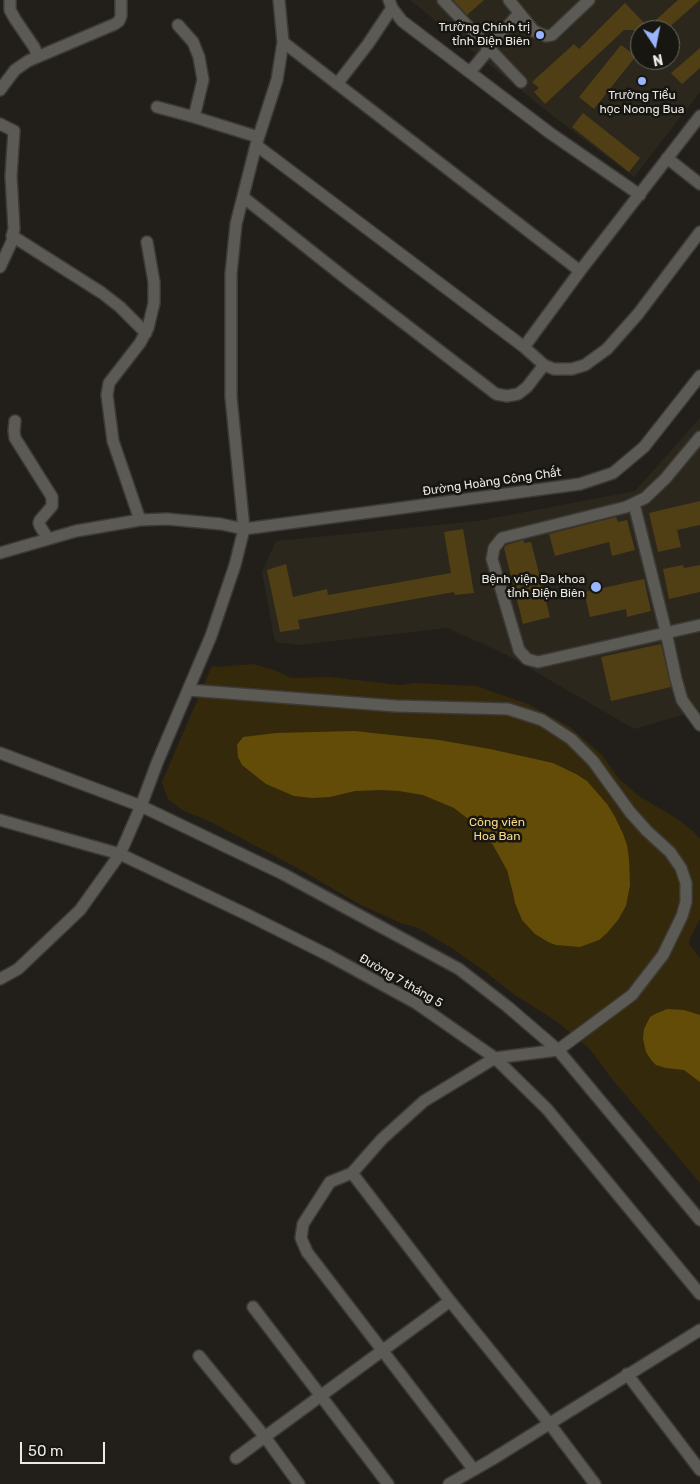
<!DOCTYPE html>
<meta charset="utf-8">
<style>
body{margin:0}
#map{position:relative;width:700px;height:1484px;overflow:hidden;background:#221f1a;font-family:Rubik,sans-serif}
canvas{display:block}
.north{position:absolute;left:630px;top:20px;width:50px;height:50px;box-sizing:border-box;background:#181611;border:1px solid #6c6a66;border-radius:50%;rotate:169deg;font-size:14px;font-weight:700;line-height:20px;text-align:center;color:#eae9e5}
.north::after{content:'';display:block;margin:auto;width:18px;height:22px;background:#99b5fd;clip-path:polygon(50% 0,100% 100%,50% 72%,0 100%)}
.scale{position:absolute;left:20px;top:1442px;width:85px;height:22px;box-sizing:border-box;border:2px solid #eae9e5;border-top:0;padding-left:6px;font-size:15px;line-height:18px;white-space:nowrap;color:#eae9e5;-webkit-text-stroke:4px #181611;paint-order:stroke}
</style>
<div id="map">
<canvas width="700" height="1484"></canvas>
<div class="north">N</div>
<div class="scale">50 m</div>
</div>
<script>
const ctx = document.querySelector('canvas').getContext('2d');
ctx.lineJoin = 'round';
function fill(path, color) { ctx.fillStyle = color; ctx.fill(path, 'evenodd'); }
const shape = rows => new Path2D(rows.map(r => 'M' + r).join(''));
function stroke(path, color, width, dash) { ctx.strokeStyle = color; ctx.lineWidth = width; ctx.lineCap = dash ? 'butt' : 'round'; ctx.setLineDash(dash || []); ctx.stroke(path); }
function drawText(font, color, halo, rows, align = 'center') {
  ctx.font = font + ' Rubik,sans-serif'; ctx.lineWidth = 5; ctx.setLineDash([]); ctx.textBaseline = 'middle'; ctx.strokeStyle = halo; ctx.fillStyle = color; for (const [text, x, y, turn = 0] of rows) {
    ctx.save(); ctx.translate(x, y); ctx.rotate((+turn || 0) * Math.PI / 180); ctx.textAlign = isNaN(turn) ? turn : align; if (halo) ctx.strokeText(text, 0, 0); ctx.fillText(text, 0, 0); ctx.restore();
  }
}
const built = shape([
 [410,0,700,0,700,92,634,177,554,117],
 [640,30,670,30,670,60,640,60],
 [700,418,700,710,634,729,505,654,447,628,299,645,275,642,262,572,276,541,478,521,635,491]
]);
const green = shape([
 [253,664,277,671,291,678,329,677,400,685,415,683,476,686,528,704,570,727,602,755,619,779,639,796,676,818,693,831,700,839,700,919,690,938,689,944,700,958,700,1183,612,1079,590,1049,556,1021,515,995,483,970,453,949,418,928,401,923,361,905,301,870,211,822,182,810,168,799,164,789,162,782,212,666,219,667]
]);
const water = shape([
 [354,731,439,740,490,749,553,763,576,774,587,781,607,804,615,817,623,834,627,845,629,859,630,885,626,906,618,920,607,933,599,940,580,947,556,945,548,942,535,934,522,920,515,903,513,893,507,870,493,845,476,825,454,808,423,795,399,791,381,790,355,791,330,797,312,798,294,796,266,784,242,765,238,757,237,745,243,737,276,733],
 [667,1009,684,1010,700,1015,700,1082,684,1070,666,1068,656,1065,652,1061,646,1052,643,1039,644,1029,650,1017,655,1014]
]);
const building = shape([
 [453,0,484,0,467,15],
 [678,0,700,0,666,30,640,30,640,38,633,30,624,30,545,104,534,92,539,88,532,82,574,44,579,49,625,3,648,27],
 [621,45,636,56,594,109,579,97],
 [700,48,700,68,682,84,671,73],
 [583,113,640,158,629,172,572,127],
 [700,501,700,525,677,530,681,547,658,552,649,513],
 [616,517,618,522,627,520,635,550,612,556,609,542,555,556,549,534],
 [463,529,474,593,455,595,454,592,298,620,300,629,280,632,267,570,286,564,293,597,327,589,328,595,451,573,444,532],
 [524,540,524,543,531,542,550,617,523,624,504,548,506,545],
 [683,565,684,568,700,565,700,592,669,599,663,569],
 [644,579,651,611,627,617,626,609,590,617,584,592],
 [661,644,671,687,611,701,601,657]
]);
const minor = shape([
 [10,0,10,10,15,19,34,47,38,56],
 [389,0,392,8,402,21,550,133,640,195],
 [443,0,521,82],
 [509,0,534,31,546,36,552,35,589,0],
 [178,25,193,42,199,57,203,80,194,117],
 [283,42,580,271],
 [470,72,519,13],
 [337,84,368,44,392,8],
 [0,90,15,70,28,61,115,24,119,21,121,16,121,0],
 [157,107,194,117,258,137],
 [0,124,14,131,11,176,14,229,12,236],
 [256,145,524,347,544,365,554,369,572,369,585,365,607,349,638,314,700,232],
 [667,158,700,184],
 [243,197,349,281,496,394,507,396,518,394,527,387,544,365],
 [0,267,14,237,102,293,120,307,146,333],
 [524,347,580,271,700,116],
 [15,421,14,431,15,438,52,497,52,506,40,520,39,523,40,526,48,539],
 [700,437,665,479,645,498,626,507,502,538,494,548,492,559,519,650,527,659,538,662,700,625],
 [634,504,666,632,676,679,682,700,700,725],
 [140,520,113,441,107,395,109,383,140,343,148,328,154,303,154,282,147,242],
 [0,553,76,531,140,520,167,519,221,524,244,529,580,484,613,473,644,447,700,376],
 [188,690,396,706,508,709,542,720,571,739,593,761,630,812,647,831,670,852,681,868,686,883,686,902,682,916,663,955,632,995,558,1050,495,1058,424,1101,382,1139,352,1173,330,1182,303,1224,301,1238,307,1252,474,1470],
 [0,753,141,806,283,874,459,969,508,1007,558,1050,700,1220],
 [0,820,120,854,248,915,328,955,416,1003,495,1058,547,1109,700,1294],
 [0,979,18,969,80,910,120,854,141,806,157,763,211,636,235,565,244,529,231,397,231,274,236,224,256,145,277,80,283,42,279,0],
 [352,1173,450,1301,549,1423,595,1484],
 [253,1307,388,1484],
 [199,1356,265,1437,299,1484],
 [627,1374,700,1470],
 [236,1458,450,1301],
 [449,1484,491,1460,700,1330]
]);
const markers = [
 [540,35,5,"#99b5fd"],
 [642,81,5,"#99b5fd"],
 [596,587,6,"#99b5fd"]
];
const poiNames = [
 ["Trường Chính trị",530,28],
 ["tỉnh Điện Biên",530,42],
 ["Trường Tiểu",642,96,"center"],
 ["học Noong Bua",642,110,"center"],
 ["Bệnh viện Đa khoa",585,580],
 ["tỉnh Điện Biên",585,594]
];
const streetNames = [
 ["Đường Hoàng Công Chất",492,482,-8],
 ["Đường 7 tháng 5",401,981,30]
];
const parkNames = [
 ["Công viên",497,823],
 ["Hoa Ban",497,837]
];
fill(built, '#2c271c');
fill(green, '#35290c');
fill(water, '#634c08');
fill(building, '#503f15');
stroke(minor, '#3c3a36', 14);
stroke(minor, '#5c5a54', 11);
for (const [x, y, r, color] of markers) { const dot = new Path2D(); dot.arc(x, y, r, 0, 2 * Math.PI); ctx.fillStyle = color; ctx.fill(dot); stroke(dot, '#181611', 2); }
drawText('12px', '#eae9e5', '#181611', poiNames, 'right');
drawText('12px', '#eae9e5', '#181611', streetNames);
drawText('12px', '#fad886', '#181611', parkNames);
</script>
